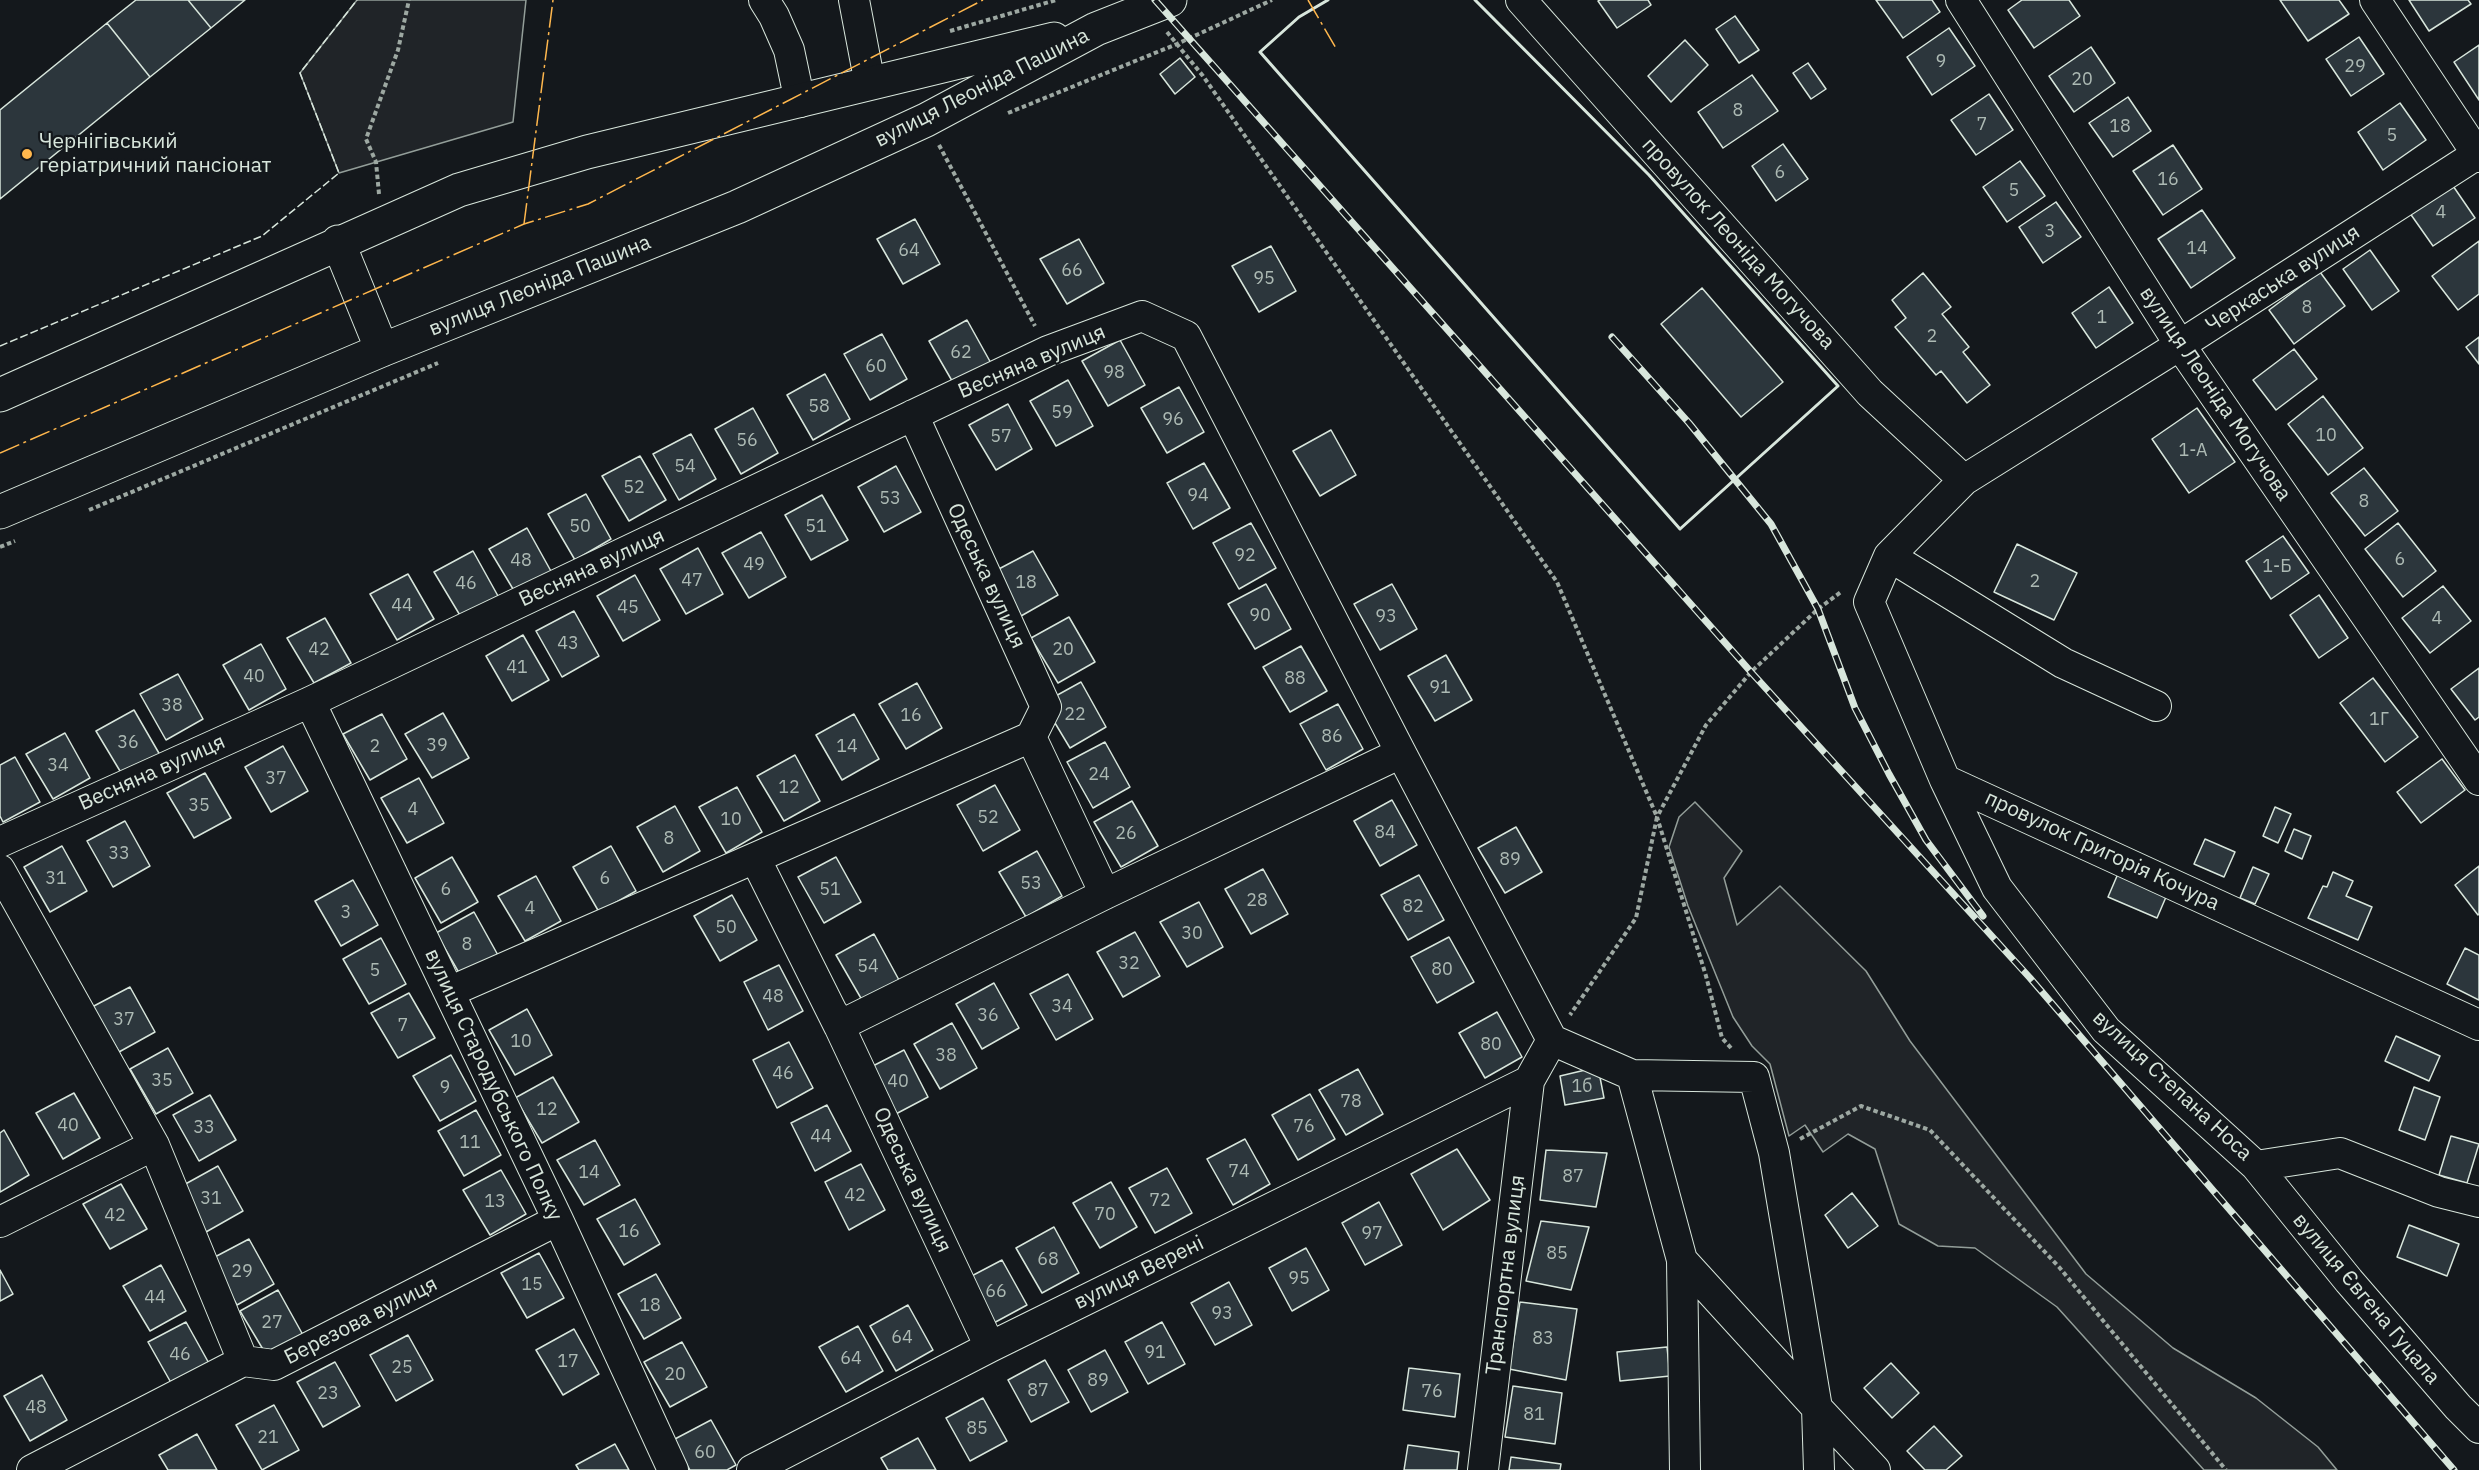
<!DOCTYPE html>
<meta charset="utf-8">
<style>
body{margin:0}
canvas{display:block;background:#14181c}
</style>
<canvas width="2479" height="1470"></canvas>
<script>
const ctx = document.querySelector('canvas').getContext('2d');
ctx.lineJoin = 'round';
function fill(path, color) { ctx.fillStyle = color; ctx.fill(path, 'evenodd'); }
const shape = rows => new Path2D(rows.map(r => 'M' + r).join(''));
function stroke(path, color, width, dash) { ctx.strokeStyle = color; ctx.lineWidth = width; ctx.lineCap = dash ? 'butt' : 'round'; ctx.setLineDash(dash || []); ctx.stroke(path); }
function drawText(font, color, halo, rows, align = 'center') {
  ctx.font = font + ' "IBM Plex Sans",sans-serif'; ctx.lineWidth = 4.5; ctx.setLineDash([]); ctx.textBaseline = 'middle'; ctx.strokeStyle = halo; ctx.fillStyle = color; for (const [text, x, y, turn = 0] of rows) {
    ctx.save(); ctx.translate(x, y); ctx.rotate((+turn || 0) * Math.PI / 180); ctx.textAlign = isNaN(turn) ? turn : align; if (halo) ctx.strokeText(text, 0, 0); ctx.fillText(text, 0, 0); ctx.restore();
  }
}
const green = shape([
 [357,0,526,0,513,122,339,173,300,73,357,0],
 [1695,802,1742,851,1724,878,1737,925,1780,886,1866,971,1910,1041,2086,1274,2173,1348,2256,1398,2318,1447,2337,1470,2204,1470,2057,1307,1975,1248,1938,1246,1899,1224,1875,1149,1848,1134,1823,1152,1805,1125,1789,1136,1770,1064,1752,1046,1733,1017,1688,906,1669,847,1679,817,1695,802]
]);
const building = shape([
 [136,0,188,0,211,28,150,77,107,23,136,0],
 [188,0,245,0,211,28,188,0],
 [1600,0,1648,0,1651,5,1617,28,1598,1,1600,0],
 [1876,0,1932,0,1940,12,1903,38,1876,0],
 [2022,0,2069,0,2080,16,2034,48,2008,10,2022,0],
 [2280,0,2339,0,2349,14,2308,41,2280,0],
 [2409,0,2468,0,2471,4,2429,31,2409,0],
 [1735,16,1759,50,1739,63,1716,29,1735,16],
 [107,23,150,77,0,199,0,110,107,23],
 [1949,28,1975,66,1932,95,1907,57,1949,28],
 [2359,37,2384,74,2351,96,2326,59,2359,37],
 [1685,40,1708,65,1671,102,1648,76,1685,40],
 [2479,45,2479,100,2454,62,2479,45],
 [2091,47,2115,83,2074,112,2049,76,2091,47],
 [1180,58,1195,77,1175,94,1160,74,1180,58],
 [1808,63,1826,89,1811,99,1793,73,1808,63],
 [1752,75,1778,111,1723,148,1698,112,1752,75],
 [1989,94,2013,130,1976,155,1951,120,1989,94],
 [2128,97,2151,131,2113,157,2089,123,2128,97],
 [2400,103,2426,140,2383,170,2358,132,2400,103],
 [1783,144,1808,179,1776,201,1752,166,1783,144],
 [2173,145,2202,189,2163,215,2133,171,2173,145],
 [2020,161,2045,196,2007,222,1983,187,2020,161],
 [2449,180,2475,218,2433,246,2407,209,2449,180],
 [2056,202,2081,237,2043,263,2019,227,2056,202],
 [2202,210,2235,258,2191,288,2158,239,2202,210],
 [915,219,940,264,903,284,877,239,915,219],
 [1079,239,1104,283,1067,304,1040,259,1079,239],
 [2479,241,2479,294,2458,310,2432,276,2479,241],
 [1271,246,1296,291,1259,312,1232,266,1271,246],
 [2370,250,2399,291,2372,310,2343,269,2370,250],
 [2320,272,2345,306,2294,344,2269,310,2320,272],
 [1923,273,1951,307,1942,314,1969,347,1963,352,1990,385,1967,403,1941,371,1936,375,1895,327,1906,318,1892,300,1923,273],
 [2109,287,2133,323,2096,348,2072,313,2109,287],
 [1702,288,1783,382,1741,417,1661,324,1702,288],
 [967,320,992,365,955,386,929,341,967,320],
 [882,334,907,379,870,400,844,354,882,334],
 [2479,337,2479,364,2466,347,2479,337],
 [1120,340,1145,385,1108,406,1082,361,1120,340],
 [2294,349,2317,379,2276,410,2253,380,2294,349],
 [825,374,850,419,813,440,787,395,825,374],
 [1068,380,1093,426,1056,446,1030,401,1068,380],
 [1179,387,1204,432,1167,453,1141,408,1179,387],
 [2323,396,2363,448,2328,475,2288,424,2323,396],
 [1008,404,1032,449,996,470,969,425,1008,404],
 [753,408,778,453,741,474,715,429,753,408],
 [2197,408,2235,462,2189,493,2152,439,2197,408],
 [1331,430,1356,475,1320,496,1293,451,1331,430],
 [691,434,716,479,679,500,653,454,691,434],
 [640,456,666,500,629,521,602,476,640,456],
 [1204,463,1230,508,1193,529,1167,483,1204,463],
 [896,466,921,512,884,532,858,487,896,466],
 [2364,468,2398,511,2365,536,2331,493,2364,468],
 [586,494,611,539,575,560,548,514,586,494],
 [822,495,848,540,811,560,785,515,822,495],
 [1251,523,1276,568,1239,589,1213,543,1251,523],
 [2398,523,2436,571,2403,597,2365,549,2398,523],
 [527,528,552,573,516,594,489,549,527,528],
 [761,532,786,577,749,598,722,553,761,532],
 [2283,536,2309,573,2271,599,2246,561,2283,536],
 [2017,544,2077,573,2054,620,1994,592,2017,544],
 [698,548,723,594,686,614,660,569,698,548],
 [473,551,498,596,461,617,434,572,473,551],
 [1033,551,1058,595,1021,616,995,571,1033,551],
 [408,574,434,619,397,640,370,594,408,574],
 [635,575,660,620,623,641,597,596,635,575],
 [1266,584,1291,629,1255,649,1228,604,1266,584],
 [1392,584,1417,629,1380,650,1354,604,1392,584],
 [2443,586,2471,621,2430,653,2402,618,2443,586],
 [2319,595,2348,638,2319,658,2290,615,2319,595],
 [574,611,599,656,562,677,536,631,574,611],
 [1069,617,1095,662,1058,683,1031,638,1069,617],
 [325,618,351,663,314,683,287,638,325,618],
 [523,635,549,680,512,701,486,656,523,635],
 [261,644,286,689,249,710,223,665,261,644],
 [1301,646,1327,691,1290,712,1263,667,1301,646],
 [1446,655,1472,700,1435,721,1408,676,1446,655],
 [2479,668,2479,717,2475,720,2451,689,2479,668],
 [178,674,203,719,166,740,140,694,178,674],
 [2373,678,2418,737,2385,762,2340,703,2373,678],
 [1081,682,1106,727,1070,748,1043,703,1081,682],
 [917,683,942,728,906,749,879,704,917,683],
 [1338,704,1363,749,1326,770,1300,724,1338,704],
 [134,710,160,755,123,776,96,731,134,710],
 [443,713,469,758,432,778,405,734,443,713],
 [382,714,407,759,370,780,343,734,382,714],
 [854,714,879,759,842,780,816,735,854,714],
 [65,733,90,778,53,799,26,754,65,733],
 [1105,742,1130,787,1093,808,1067,762,1105,742],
 [283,746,308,791,271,812,245,767,283,746],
 [795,755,820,801,784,821,757,776,795,755],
 [15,757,40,802,3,822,0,816,0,765,15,757],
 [2442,759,2465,790,2421,823,2397,792,2442,759],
 [205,773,231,818,194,838,167,793,205,773],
 [419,778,444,823,407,843,381,798,419,778],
 [995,785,1020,830,983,851,957,805,995,785],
 [737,787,762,832,726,853,699,807,737,787],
 [1392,800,1417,845,1380,866,1354,821,1392,800],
 [1132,801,1158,846,1121,867,1094,822,1132,801],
 [675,806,700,851,663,872,637,827,675,806],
 [2275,807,2291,814,2278,843,2263,836,2275,807],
 [125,821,150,866,113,887,87,841,125,821],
 [1516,827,1542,872,1505,893,1478,848,1516,827],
 [2294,829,2311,836,2302,859,2285,851,2294,829],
 [2205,839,2235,852,2224,877,2194,864,2205,839],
 [62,846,87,891,50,912,24,867,62,846],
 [611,846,636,891,599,912,573,867,611,846],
 [1037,851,1062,896,1026,917,999,872,1037,851],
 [452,857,478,902,441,923,415,878,452,857],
 [836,857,861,902,824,923,798,877,836,857],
 [2479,866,2479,914,2478,915,2455,885,2479,866],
 [2253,867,2269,874,2255,904,2240,898,2253,867],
 [1263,869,1288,914,1251,934,1225,889,1263,869],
 [2120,869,2169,890,2157,918,2108,897,2120,869],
 [2333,872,2353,881,2346,896,2372,907,2358,940,2308,918,2323,886,2327,887,2333,872],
 [1419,875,1444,920,1408,940,1381,895,1419,875],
 [536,876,561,921,525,941,498,896,536,876],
 [353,880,378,925,341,946,315,901,353,880],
 [732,895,757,940,720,961,694,916,732,895],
 [1199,902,1223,947,1187,967,1160,922,1199,902],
 [474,912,499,957,462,978,436,933,474,912],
 [1135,932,1160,976,1123,997,1097,952,1135,932],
 [874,934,899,980,862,1000,836,955,874,934],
 [1449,937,1474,982,1437,1003,1411,957,1449,937],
 [381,938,406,984,369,1004,343,959,381,938],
 [2465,948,2479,955,2479,1000,2447,984,2465,948],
 [779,965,803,1011,768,1030,744,982,779,965],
 [1068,974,1093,1019,1056,1040,1030,994,1068,974],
 [994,983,1019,1028,982,1049,956,1004,994,983],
 [130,987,155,1032,119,1052,92,1007,130,987],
 [409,993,435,1038,398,1058,371,1013,409,993],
 [527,1009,552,1055,515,1075,489,1030,527,1009],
 [1497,1012,1522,1057,1485,1078,1459,1033,1497,1012],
 [952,1023,977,1068,940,1089,914,1044,952,1023],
 [2396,1036,2440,1056,2429,1081,2385,1061,2396,1036],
 [789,1042,813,1088,777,1108,753,1060,789,1042],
 [168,1048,193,1093,156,1114,130,1069,168,1048],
 [904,1050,928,1097,892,1116,869,1068,904,1050],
 [451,1055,476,1101,440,1121,413,1076,451,1055],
 [1598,1067,1604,1098,1565,1105,1560,1076,1598,1067],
 [1358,1069,1383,1114,1346,1135,1319,1090,1358,1069],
 [553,1077,579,1122,542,1143,515,1098,553,1077],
 [2414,1087,2440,1097,2425,1140,2399,1130,2414,1087],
 [74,1093,100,1138,63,1159,36,1113,74,1093],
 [1310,1094,1335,1139,1298,1160,1272,1115,1310,1094],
 [210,1095,236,1140,199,1161,173,1115,210,1095],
 [827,1105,851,1151,815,1171,791,1123,827,1105],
 [476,1110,501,1155,464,1176,438,1131,476,1110],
 [4,1130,29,1175,0,1192,0,1133,4,1130],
 [2451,1136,2479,1144,2467,1183,2439,1175,2451,1136],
 [1245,1139,1270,1184,1233,1205,1207,1159,1245,1139],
 [595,1140,620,1185,584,1205,557,1160,595,1140],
 [1457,1149,1490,1200,1443,1230,1411,1174,1457,1149],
 [1546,1150,1607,1153,1596,1207,1540,1200,1546,1150],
 [861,1164,885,1210,849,1230,825,1182,861,1164],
 [218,1166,243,1211,206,1232,180,1187,218,1166],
 [1167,1168,1192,1213,1155,1233,1129,1188,1167,1168],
 [501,1170,526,1214,490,1235,463,1190,501,1170],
 [1111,1182,1137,1227,1100,1248,1073,1203,1111,1182],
 [121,1184,147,1229,110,1249,83,1204,121,1184],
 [1852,1193,1878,1226,1848,1248,1825,1215,1852,1193],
 [635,1199,660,1244,624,1265,597,1219,635,1199],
 [1379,1202,1402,1245,1365,1265,1342,1223,1379,1202],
 [1541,1221,1589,1227,1571,1290,1526,1281,1541,1221],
 [2409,1225,2459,1244,2447,1276,2397,1257,2409,1225],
 [1054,1227,1079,1273,1042,1293,1016,1248,1054,1227],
 [249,1239,274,1284,237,1305,211,1259,249,1239],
 [1306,1248,1329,1290,1292,1311,1269,1268,1306,1248],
 [539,1253,564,1298,527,1318,501,1273,539,1253],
 [1002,1260,1027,1305,990,1325,964,1280,1002,1260],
 [161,1265,186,1311,150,1331,123,1286,161,1265],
 [0,1270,13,1294,0,1301,0,1270],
 [656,1274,681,1318,644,1339,618,1294,656,1274],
 [1229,1282,1252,1325,1215,1345,1191,1303,1229,1282],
 [278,1290,303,1335,267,1356,240,1311,278,1290],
 [1520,1302,1577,1309,1566,1380,1509,1369,1520,1302],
 [908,1305,933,1350,896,1371,870,1326,908,1305],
 [186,1322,211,1367,174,1388,148,1342,186,1322],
 [1162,1322,1185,1364,1148,1384,1125,1342,1162,1322],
 [858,1326,883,1371,846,1392,819,1347,858,1326],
 [574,1329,599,1374,563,1395,536,1350,574,1329],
 [408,1335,433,1380,396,1401,370,1355,408,1335],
 [682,1342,707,1387,670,1407,644,1362,682,1342],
 [1667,1347,1670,1376,1620,1381,1617,1352,1667,1347],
 [1105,1350,1128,1392,1091,1412,1068,1370,1105,1350],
 [1045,1360,1069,1402,1031,1422,1008,1380,1045,1360],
 [335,1362,360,1406,323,1427,297,1382,335,1362],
 [1891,1363,1919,1393,1892,1418,1864,1388,1891,1363],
 [1409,1368,1460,1374,1455,1417,1403,1410,1409,1368],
 [42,1375,67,1420,30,1441,4,1396,42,1375],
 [1513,1386,1562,1393,1555,1444,1505,1437,1513,1386],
 [983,1398,1007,1441,970,1461,946,1418,983,1398],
 [274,1405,299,1450,262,1470,236,1425,274,1405],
 [711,1420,736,1465,727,1470,690,1470,673,1440,711,1420],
 [1934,1426,1962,1456,1946,1470,1925,1470,1907,1451,1934,1426],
 [197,1434,217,1470,168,1470,159,1455,197,1434],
 [918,1438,936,1470,888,1470,881,1458,918,1438],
 [615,1444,629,1470,579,1470,576,1465,615,1444],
 [1408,1445,1459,1452,1457,1470,1404,1470,1408,1445],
 [1511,1457,1561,1464,1560,1470,1509,1470,1511,1457]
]);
const path = shape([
 [950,31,1056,0],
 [1167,32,1203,76,1557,582,1657,817,1636,918,1570,1015],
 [1008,113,1177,44,1272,0],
 [939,145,1035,326],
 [379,194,376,162,366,139,398,50,409,0],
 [89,510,438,363],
 [0,547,15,541],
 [1731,1048,1722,1038,1706,976,1657,817,1706,725,1751,672,1818,609,1841,592],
 [1800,1139,1861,1106,1930,1130,2059,1267,2226,1470]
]);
const minor = shape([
 [764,0,774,16,789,50,800,102],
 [854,0,870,84],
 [1521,0,1870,393,1964,480],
 [1961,0,2180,345,2479,780],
 [2375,0,2479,157],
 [2479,153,2180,345,1964,480,1889,556,1869,602,1945,780,2479,1025],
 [913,415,1046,707,1031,737],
 [1889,556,2063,663,2156,706],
 [310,702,558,1220,673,1470],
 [1945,780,1997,888,2106,1030,2256,1166,2340,1153,2439,1192,2479,1202],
 [0,842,310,702,1048,351,1142,316,1186,336,1401,753,1552,1040],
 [755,858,839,1026,1105,894,1401,753],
 [0,870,154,1145,243,1361],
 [449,992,1031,737,1105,894],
 [833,1013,990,1347],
 [1632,1075,1682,1260,1685,1470],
 [2256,1166,2349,1281,2458,1407,2479,1428],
 [0,1222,154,1145],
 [1682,1260,1817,1408,1819,1470],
 [32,1470,243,1361,274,1365,558,1220],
 [752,1470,990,1347,1529,1081],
 [1483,1470,1529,1081,1552,1040,1632,1075,1754,1077,1774,1153,1817,1408,1875,1470]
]);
const major = shape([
 [338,242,382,350],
 [0,395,459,190,587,152,1054,39],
 [0,512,382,350,737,207,926,120,1096,29,1170,0]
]);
const rail = shape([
 [1155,0,1751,672,2030,978,2454,1470],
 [1612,337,1689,423,1771,524,1818,609,1855,708,1889,774,1926,840,1983,916]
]);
const fence = shape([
 [0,346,262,236,339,173,300,73,357,0]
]);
const wall = shape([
 [1328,0,1299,17,1260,52,1680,529,1838,386,1649,175,1475,0]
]);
const power = shape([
 [1308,0,1337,50],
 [524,224,553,0],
 [0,453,524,224,588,204,983,0]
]);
const markers = [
 [27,154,6,"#ffb74d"]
];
const numberNames = [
 ["9",1941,62],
 ["29",2355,67],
 ["20",2082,80],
 ["8",1738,111],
 ["7",1982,125],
 ["18",2120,127],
 ["5",2392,136],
 ["6",1780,173],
 ["16",2168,180],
 ["5",2014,191],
 ["4",2441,213],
 ["3",2050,232],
 ["14",2197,249],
 ["64",909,251],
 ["66",1072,271],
 ["95",1264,279],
 ["8",2307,308],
 ["1",2102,318],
 ["2",1932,337],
 ["62",961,353],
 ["60",876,367],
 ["98",1114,373],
 ["58",819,407],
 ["59",1062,413],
 ["96",1173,420],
 ["10",2326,436],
 ["57",1001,437],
 ["56",747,441],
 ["1-А",2193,451],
 ["54",685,467],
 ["52",634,488],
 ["94",1198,496],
 ["53",890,499],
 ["8",2364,502],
 ["50",580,527],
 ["51",816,527],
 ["92",1245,556],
 ["6",2400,560],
 ["48",521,561],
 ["49",754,565],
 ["1-Б",2277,567],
 ["47",692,581],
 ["2",2035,582],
 ["18",1026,583],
 ["46",466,584],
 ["44",402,606],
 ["45",628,608],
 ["90",1260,616],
 ["93",1386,617],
 ["4",2437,619],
 ["43",568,644],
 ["42",319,650],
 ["20",1063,650],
 ["41",517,668],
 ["40",254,677],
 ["88",1295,679],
 ["91",1440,688],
 ["38",172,706],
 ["22",1075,715],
 ["16",911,716],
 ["1Г",2379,720],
 ["86",1332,737],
 ["36",128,743],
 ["39",437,746],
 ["2",375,747],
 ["14",847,747],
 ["34",58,766],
 ["24",1099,775],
 ["37",276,779],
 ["12",789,788],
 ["35",199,806],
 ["4",413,810],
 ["52",988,818],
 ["10",731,820],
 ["84",1385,833],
 ["26",1126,834],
 ["8",669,839],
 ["33",119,854],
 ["89",1510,860],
 ["31",56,879],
 ["6",605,879],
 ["53",1031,884],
 ["6",446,890],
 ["51",830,890],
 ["28",1257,901],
 ["82",1413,907],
 ["4",530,909],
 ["3",346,913],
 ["50",726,928],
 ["30",1192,934],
 ["8",467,945],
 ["32",1129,964],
 ["54",868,967],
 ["80",1442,970],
 ["5",375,971],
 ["48",773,997],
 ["34",1062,1007],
 ["36",988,1016],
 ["37",124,1020],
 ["7",403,1026],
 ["10",521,1042],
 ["80",1491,1045],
 ["38",946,1056],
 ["46",783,1074],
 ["35",162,1081],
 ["40",898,1082],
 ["1б",1582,1087],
 ["9",445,1088],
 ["78",1351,1102],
 ["12",547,1110],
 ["40",68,1126],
 ["76",1304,1127],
 ["33",204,1128],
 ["44",821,1137],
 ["11",470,1143],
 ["74",1239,1172],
 ["14",589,1173],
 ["87",1573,1177],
 ["42",855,1196],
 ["31",211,1199],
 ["72",1160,1201],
 ["13",495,1202],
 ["70",1105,1215],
 ["42",115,1216],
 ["16",629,1232],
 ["97",1372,1234],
 ["85",1557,1254],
 ["68",1048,1260],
 ["29",242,1272],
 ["95",1299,1279],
 ["15",532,1285],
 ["66",996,1292],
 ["44",155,1298],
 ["18",650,1306],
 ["93",1222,1314],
 ["27",272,1323],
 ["64",902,1338],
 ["83",1543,1339],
 ["91",1155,1353],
 ["46",180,1355],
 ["64",851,1359],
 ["17",568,1362],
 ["25",402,1368],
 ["20",675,1375],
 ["89",1098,1381],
 ["87",1038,1391],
 ["76",1432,1392],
 ["23",328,1394],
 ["48",36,1408],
 ["81",1534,1415],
 ["85",977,1429],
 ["21",268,1438],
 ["60",705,1453]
];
const streetNames = [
 ["вулиця Леоніда Пашина",982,88,-27],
 ["провулок Леоніда Могучова",1738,244,48],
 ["Черкаська вулиця",2283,279,-33],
 ["вулиця Леоніда Пашина",540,286,-22],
 ["Весняна вулиця",1032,362,-23],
 ["вулиця Леоніда Могучова",2215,394,56],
 ["Весняна вулиця",592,568,-25],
 ["Одеська вулиця",986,576,65],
 ["Весняна вулиця",152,773,-24],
 ["провулок Григорія Кочура",2102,851,25],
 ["вулиця Стародубського Полку",493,1085,65],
 ["вулиця Степана Носа",2172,1086,43],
 ["Одеська вулиця",912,1180,65],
 ["вулиця Верені",1139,1273,-26],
 ["Транспортна вулиця",1506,1275,-83],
 ["вулиця Євгена Гуцала",2366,1299,50],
 ["Березова вулиця",361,1321,-27]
];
const poiNames = [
 ["Чернігівський",39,142],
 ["геріатричний пансіонат",39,166]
];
fill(green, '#202428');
stroke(green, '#939e99', 1.5);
fill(building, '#2c363c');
stroke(building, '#d8e6dc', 1.5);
stroke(minor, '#d8e6dc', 32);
stroke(major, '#d8e6dc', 35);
stroke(path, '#9da8a2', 4, [4.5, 3]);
stroke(minor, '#14181c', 30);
stroke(major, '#14181c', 33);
stroke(rail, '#d8e6dc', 7);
stroke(rail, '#14181c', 4.5, [14]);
stroke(fence, '#d8e6dc', 1.5, [8, 3]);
stroke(wall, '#d8e6dc', 3);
stroke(power, '#ffb74d', 1.5, [21, 4.5, 3, 4.5]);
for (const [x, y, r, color] of markers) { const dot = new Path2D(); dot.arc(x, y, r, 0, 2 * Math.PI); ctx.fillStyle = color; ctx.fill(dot); stroke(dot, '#14181c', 2); }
drawText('18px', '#adbab4', null, numberNames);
drawText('21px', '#d8e6dc', '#14181c', streetNames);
drawText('21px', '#d8e6dc', '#14181c', poiNames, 'left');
</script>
